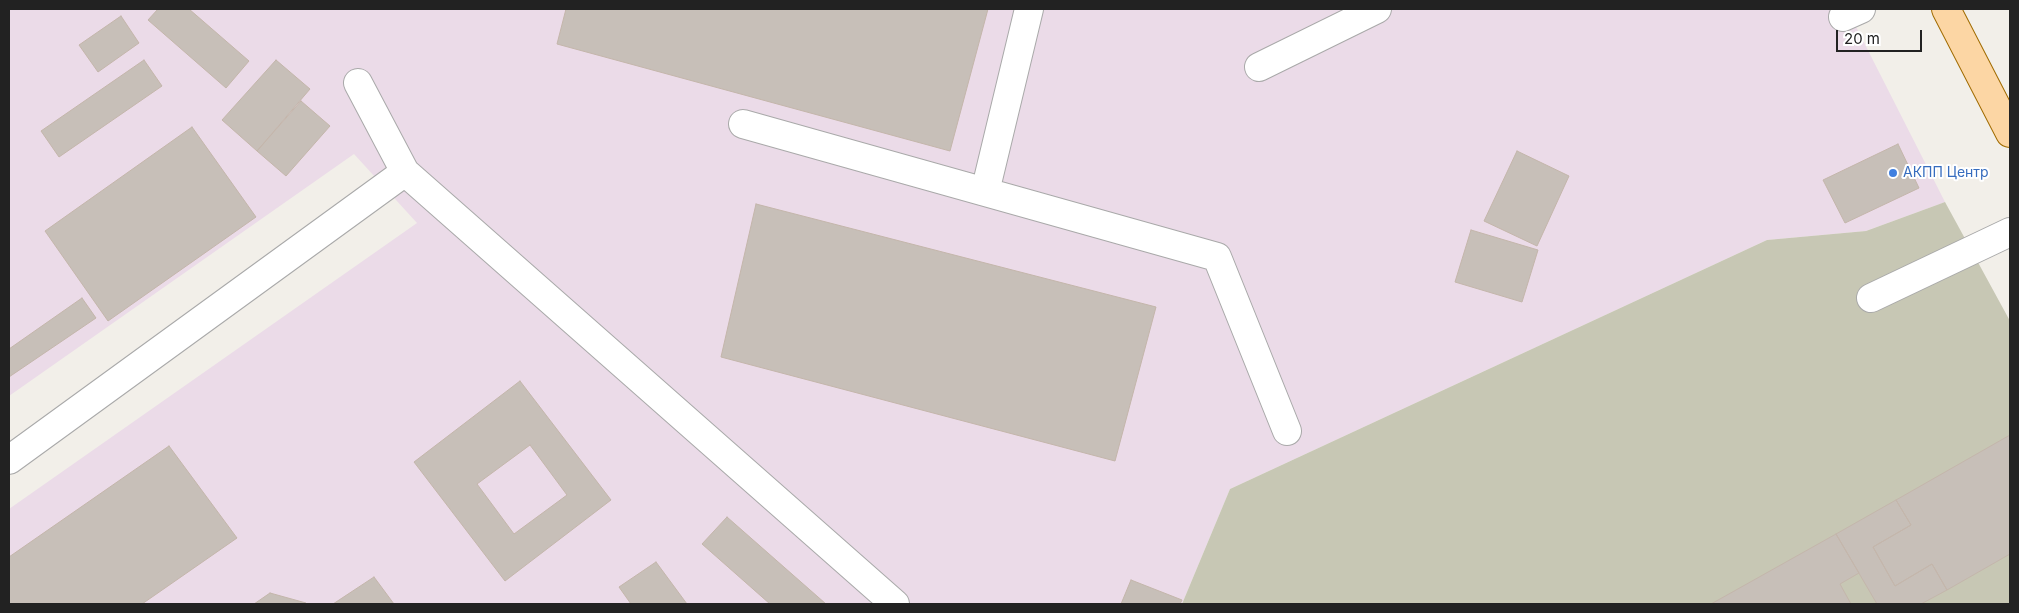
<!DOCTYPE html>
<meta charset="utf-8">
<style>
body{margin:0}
#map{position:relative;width:2019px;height:613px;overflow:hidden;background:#f2efe9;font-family:Inter,sans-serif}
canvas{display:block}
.frame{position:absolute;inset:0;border:10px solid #222;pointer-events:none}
.scale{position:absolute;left:1836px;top:30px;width:86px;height:22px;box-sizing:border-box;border:2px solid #222;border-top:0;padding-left:6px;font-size:15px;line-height:18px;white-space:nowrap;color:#222;-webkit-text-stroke:4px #fff;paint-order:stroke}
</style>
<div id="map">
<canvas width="2019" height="613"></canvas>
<div class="frame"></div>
<div class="scale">20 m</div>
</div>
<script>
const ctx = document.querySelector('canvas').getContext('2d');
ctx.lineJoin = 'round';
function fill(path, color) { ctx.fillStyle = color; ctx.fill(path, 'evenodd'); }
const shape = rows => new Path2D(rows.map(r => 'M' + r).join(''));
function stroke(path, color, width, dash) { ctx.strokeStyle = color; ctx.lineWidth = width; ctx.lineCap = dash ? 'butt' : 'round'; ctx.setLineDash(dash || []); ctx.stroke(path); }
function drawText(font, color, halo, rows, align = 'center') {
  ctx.font = font + ' Inter,sans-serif'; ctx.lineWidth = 4; ctx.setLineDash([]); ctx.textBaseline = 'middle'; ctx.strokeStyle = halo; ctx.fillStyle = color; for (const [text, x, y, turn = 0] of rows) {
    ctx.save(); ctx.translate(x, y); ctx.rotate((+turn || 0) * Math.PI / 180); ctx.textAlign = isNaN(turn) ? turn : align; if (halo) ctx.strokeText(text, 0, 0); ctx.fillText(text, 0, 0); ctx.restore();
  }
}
const industrial = shape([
 [9,9,1847,9,1945,202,1866,231,1767,240,1230,489,1182,604,9,604,9,509,417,223,354,154,9,396]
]);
const construction = shape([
 [1945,202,2010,321,2010,604,1182,604,1230,489,1767,240,1866,231]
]);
const building = shape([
 [158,9,189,9,249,61,226,88,148,20,158,9],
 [566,9,988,9,950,151,557,44,566,9],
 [121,16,139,43,98,72,79,45,121,16],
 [144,60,162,86,59,157,41,131,144,60],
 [276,60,310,89,257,151,222,120,276,60],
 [301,101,330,126,286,176,257,151,301,101],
 [192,127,256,217,108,321,45,231,192,127],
 [1898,144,1919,188,1845,223,1823,180,1898,144],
 [1517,151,1569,176,1537,246,1484,221,1517,151],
 [756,204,1156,307,1115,461,721,357,756,204],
 [1471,230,1538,250,1522,302,1455,282,1471,230],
 [82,298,96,318,9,377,9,349,82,298],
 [520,381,611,500,505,581,414,462,520,381],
 [530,445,567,495,514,534,477,484,530,445],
 [2010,435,2010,554,1947,590,1932,564,1895,586,1873,547,1911,525,1896,500,2010,435],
 [169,446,237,538,142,604,9,604,9,557,169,446],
 [1896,500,1911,525,1873,547,1895,586,1932,564,1947,590,1921,604,1877,604,1836,534,1896,500],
 [727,517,826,604,770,604,702,544,727,517],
 [1836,534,1859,573,1840,584,1851,604,1711,604,1836,534],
 [656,562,687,604,631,604,619,587,656,562],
 [374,577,394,604,333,604,374,577],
 [1131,580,1182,600,1180,604,1121,604,1131,580],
 [270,593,306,603,307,604,254,604,270,593]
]);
const minor = shape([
 [1843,17,1861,9],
 [1259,67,1377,9],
 [743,124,1217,257,1287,431],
 [405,172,895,604],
 [985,192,1029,9],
 [1871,298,2010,232],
 [9,460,405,172,358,83]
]);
const major = shape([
 [1946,9,2010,133]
]);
const markers = [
 [1893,173,5,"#3f7fe0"]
];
const shopNames = [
 ["АКПП Центр",1903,173]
];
fill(industrial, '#ebdbe8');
fill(construction, '#c7c7b4');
fill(building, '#c7bfb8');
stroke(building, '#c4b6ab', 1);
stroke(minor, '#a9a9a9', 30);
stroke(major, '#a06b00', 30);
stroke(minor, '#fff', 28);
stroke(major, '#fcd6a4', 28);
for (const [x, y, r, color] of markers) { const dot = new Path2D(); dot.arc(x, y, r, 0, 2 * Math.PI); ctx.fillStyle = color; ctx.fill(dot); stroke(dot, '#fff', 2); }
drawText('14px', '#366cbe', '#fff', shopNames, 'left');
</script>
